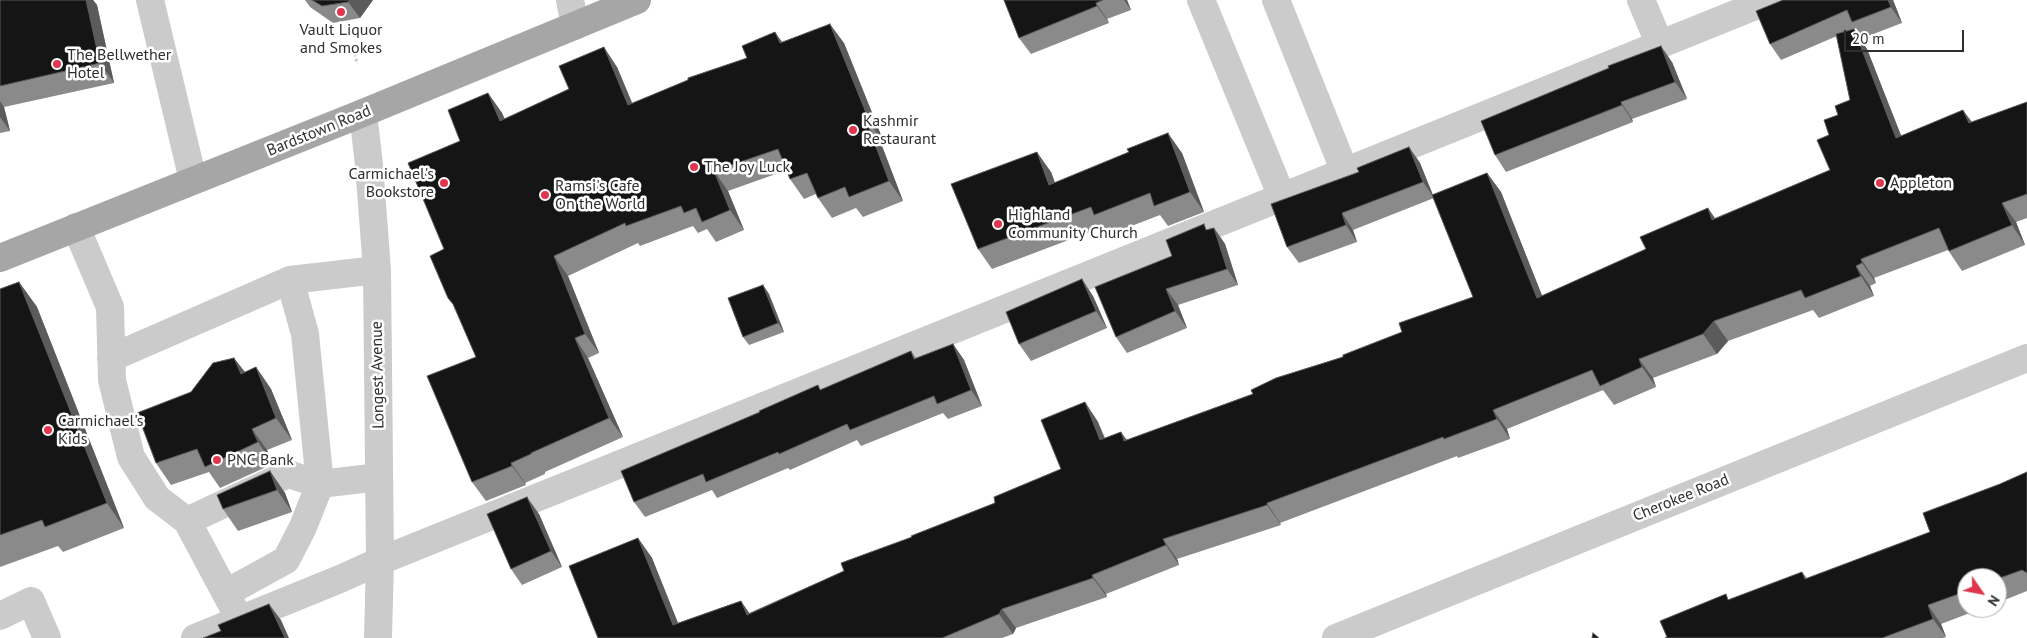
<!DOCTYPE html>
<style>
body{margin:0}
#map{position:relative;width:2027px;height:638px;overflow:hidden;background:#fff;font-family:"PT Sans",sans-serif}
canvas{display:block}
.north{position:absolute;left:1957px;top:568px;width:50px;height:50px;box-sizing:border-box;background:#fff;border:1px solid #ababab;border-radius:50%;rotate:123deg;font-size:14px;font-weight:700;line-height:20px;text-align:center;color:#2e2e2e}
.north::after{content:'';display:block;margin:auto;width:18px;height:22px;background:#e0354f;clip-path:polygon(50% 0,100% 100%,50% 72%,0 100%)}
.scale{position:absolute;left:1844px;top:30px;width:120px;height:22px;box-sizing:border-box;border:2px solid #2e2e2e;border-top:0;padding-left:6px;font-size:15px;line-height:18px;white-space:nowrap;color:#2e2e2e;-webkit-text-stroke:4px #fff;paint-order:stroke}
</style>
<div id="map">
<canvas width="2027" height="638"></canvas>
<div class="north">N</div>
<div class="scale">20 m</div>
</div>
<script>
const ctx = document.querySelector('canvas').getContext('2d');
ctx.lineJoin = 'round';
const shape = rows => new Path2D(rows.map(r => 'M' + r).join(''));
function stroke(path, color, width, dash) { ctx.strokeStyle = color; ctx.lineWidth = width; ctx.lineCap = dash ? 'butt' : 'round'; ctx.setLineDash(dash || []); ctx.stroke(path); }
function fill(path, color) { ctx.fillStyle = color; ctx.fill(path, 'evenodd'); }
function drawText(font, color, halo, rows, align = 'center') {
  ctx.font = font + ' "PT Sans",sans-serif'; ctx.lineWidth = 5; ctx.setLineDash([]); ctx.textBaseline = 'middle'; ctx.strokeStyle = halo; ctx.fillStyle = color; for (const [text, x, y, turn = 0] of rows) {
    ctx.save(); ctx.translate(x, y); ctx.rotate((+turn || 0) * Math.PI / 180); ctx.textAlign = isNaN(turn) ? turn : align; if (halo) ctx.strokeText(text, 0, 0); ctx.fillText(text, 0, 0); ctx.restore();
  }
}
const path = shape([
 [355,54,357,64]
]);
const minor = shape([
 [150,0,193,180],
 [570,0,575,26],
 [1201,0,1282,197],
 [1276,0,1345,172],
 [1641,0,1660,45],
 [363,113,369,165,377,270,380,561,378,638],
 [76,227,110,307,112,380,131,457,157,498,187,521,240,620],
 [111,358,290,280,377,270],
 [187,521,288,474,320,484,305,334,290,280],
 [226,593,286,560,303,527,320,484,379,477],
 [0,616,31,601,47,638],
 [195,638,340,579,380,561,1770,0],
 [1336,638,2027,358]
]);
const major = shape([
 [0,258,363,113,637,0]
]);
const wall = shape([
 [0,0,93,0,97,5,114,83,4,107,10,131,0,133],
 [305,0,373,0,360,18,333,23,310,7],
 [1004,0,1127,0,1131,10,1107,19,1109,23,1031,54,1019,38],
 [1893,0,1902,23,1863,38,1856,28,1852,30,1867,49,1901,136,1972,122,2027,102,2027,218,2016,222,2025,245,1962,271,1948,250,1874,278,1876,283,1870,286,1874,296,1819,318,1813,310,1728,341,1717,354,1653,378,1656,387,1614,405,1603,390,1507,429,1510,439,1458,458,1457,456,1280,523,1281,525,1177,559,1179,565,1106,594,1107,597,1016,628,1013,634,1002,638,598,638,638,538,652,558,678,623,741,601,749,613,844,571,912,537,995,503,1061,469,1085,402,1098,422,1105,438,1121,432,1127,440,1253,394,1402,332,1473,297,1434,198,1353,230,1357,242,1299,263,1287,247,1359,172,1409,147,1420,163,1433,195,1487,173,1501,192,1542,296,1715,218,1830,170,1829,135,1838,115,1850,100,1837,36,1781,60,1770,44,1756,11],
 [775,32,782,43,844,43,885,145,882,146,903,201,863,217,856,208,832,218,818,198,816,194,804,199,790,179,787,170,728,191,744,230,716,242,707,229,698,233,693,226,640,246,638,243,568,276,599,353,588,358,623,437,545,472,545,474,525,483,526,485,486,501,472,482,476,357,455,307,448,298,444,249,460,141,488,93,502,113,505,119,617,67,632,103,747,58],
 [1672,62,1687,99,1632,119,1633,122,1506,172,1495,155],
 [1182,153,1204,212,1168,226,1160,215,1108,235,1103,227,992,269,978,249,1051,172,1055,183],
 [1214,228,1225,244,1238,285,1178,305,1187,328,1127,353,1116,337,1172,256],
 [19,282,37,307,124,528,63,552,58,546,0,567,0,289],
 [763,285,769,294,784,332,749,345,743,337],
 [1093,296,1107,328,1031,361,1019,344],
 [953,344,964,360,982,406,948,419,943,413,861,446,857,440,790,470,788,468,717,498,712,490,645,517,634,502,911,351,916,358],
 [234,358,245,372,256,367,271,389,292,440,267,450,273,464,220,488,209,472,171,485,156,463,191,392],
 [270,471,285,493,292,512,238,531,223,509],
 [2027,472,2027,591,1997,603,1997,578,1967,578,1967,608,1983,608,1941,624,1946,637,1943,638,1665,638,1730,599,1802,572,1807,578,1930,532,2000,484],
 [539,514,562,567,522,585,511,569]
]);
const shadedWall = shape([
 [86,0,93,0,97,5,114,83,100,63],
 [350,0,373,0,360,18,348,2],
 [1124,0,1127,0,1131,10],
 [1888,0,1893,0,1902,23,1891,7],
 [1096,3,1107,19,1109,23,1097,6],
 [830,24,844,43,885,145,871,125],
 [1854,29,1867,49,1910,158,1896,138],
 [775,32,789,52,780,43],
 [1661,46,1672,62,1687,99,1675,82],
 [604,47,617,67,641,124,628,105],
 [488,93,502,113,514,141,500,121],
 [0,101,4,107,10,131,0,117],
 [1621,102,1632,119,1633,122,1622,105],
 [1963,110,1977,129,1969,123],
 [868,126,882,146,903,201,889,181],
 [1168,133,1182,153,1204,212,1190,192],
 [1409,147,1420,163,1434,198,1423,182],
 [1037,152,1051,172,1063,205,1049,185],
 [714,171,728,191,744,230,730,210],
 [1487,173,1501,192,1551,318,1537,298],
 [2002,203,2016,222,2025,245,2012,225],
 [1708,208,1721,227,1712,220],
 [1342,213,1353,230,1357,242,1346,225],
 [1214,228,1225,244,1238,285,1227,269],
 [554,256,568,276,599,353,585,334],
 [1861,259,1874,278,1876,283,1862,263],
 [1856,266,1870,286,1874,296,1861,276],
 [1082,279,1093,296,1107,328,1096,311],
 [19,282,37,307,124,528,107,503],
 [763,285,769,294,784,332,778,323],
 [1166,289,1178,305,1187,328,1175,311],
 [1714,321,1728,341,1717,354,1703,334],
 [575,338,588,358,623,437,609,418],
 [953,344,964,360,982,406,971,390],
 [234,358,250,379,241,374],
 [1639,359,1653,378,1656,387,1642,367],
 [256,367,271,389,292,440,276,418],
 [1085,402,1098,422,1113,460,1100,440],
 [1493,410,1507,429,1510,439,1497,419],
 [252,429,267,450,273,464,258,442],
 [1121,432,1134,451,1124,441],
 [511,463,525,483,526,485,512,466],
 [270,471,285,493,292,512,277,490],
 [527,497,539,514,562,567,551,551],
 [1267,503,1280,523,1281,525,1267,505],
 [638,538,652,558,684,638,673,625],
 [1163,539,1177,559,1179,565,1166,545],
 [1092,575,1106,594,1107,597,1093,578],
 [741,601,754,620,747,615],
 [269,604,281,620,289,638,285,638],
 [1928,605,1941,624,1946,637,1933,619],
 [1002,609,1016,628,1013,634,999,614]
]);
const building = shape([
 [0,0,86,0,100,63,0,86,0,0],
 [312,0,350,0,348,2,322,6,312,0],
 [1004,0,1103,0,1096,3,1097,6,1019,38,1004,0],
 [1783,0,1888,0,1891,7,1852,22,1847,10,1770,44,1756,11,1783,0],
 [830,24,871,125,868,126,889,181,849,197,845,187,818,198,807,173,790,179,778,149,714,171,730,210,702,222,696,208,684,213,681,206,626,226,625,223,554,256,585,334,575,338,609,418,531,453,531,454,511,463,512,466,472,482,427,376,476,357,453,304,448,298,430,256,444,249,408,163,460,141,448,110,488,93,500,121,569,89,559,66,604,47,628,105,688,80,688,78,747,58,742,46,775,32,780,43,830,24],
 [1854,29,1896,138,1963,110,1969,123,2027,102,2027,194,2002,203,2012,225,1949,251,1939,228,1861,259,1862,263,1856,266,1861,276,1805,298,1801,290,1714,321,1703,334,1639,359,1642,367,1600,386,1592,370,1493,410,1497,419,1444,439,1443,437,1267,503,1267,505,1163,539,1166,545,1092,575,1093,578,1002,609,999,614,942,638,598,638,569,566,638,538,673,625,741,601,747,615,844,571,841,563,912,537,911,536,995,503,994,497,1061,469,1041,420,1085,402,1100,440,1121,432,1124,441,1253,394,1251,390,1276,378,1343,357,1343,355,1402,332,1399,323,1473,297,1432,195,1487,173,1537,298,1646,249,1640,237,1708,208,1712,220,1830,170,1817,140,1829,135,1824,120,1838,115,1835,106,1850,100,1836,34,1854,29],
 [1661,46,1675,82,1621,102,1622,105,1495,155,1481,121,1609,68,1608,66,1661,46],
 [1168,133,1190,192,1154,206,1150,193,1094,215,1091,207,978,249,951,184,1037,152,1049,185,1129,152,1127,149,1168,133],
 [1409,147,1423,182,1342,213,1346,225,1287,247,1271,204,1359,172,1357,168,1409,147],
 [1204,224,1206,230,1214,228,1227,269,1166,289,1175,311,1116,337,1095,287,1172,256,1166,240,1204,224],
 [1082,279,1096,311,1019,344,1006,312,1082,279],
 [19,282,107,503,45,527,42,520,0,535,0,289,19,282],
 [763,285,778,323,743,337,728,298,763,285],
 [953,344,971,390,937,404,934,396,850,430,847,424,779,454,778,452,706,482,703,474,634,502,621,471,760,412,759,411,818,385,820,390,911,351,914,359,953,344],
 [234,358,241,374,256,367,276,418,252,429,258,442,205,467,197,449,156,463,137,413,191,392,213,363,234,358],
 [270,471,277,490,223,509,217,495,270,471],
 [2027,472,2027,573,2022,570,1997,579,1997,578,1967,578,1967,591,1928,605,1933,619,1882,638,1665,638,1667,637,1660,621,1726,594,1728,600,1802,572,1805,579,1930,532,1923,513,2000,484,2027,472],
 [527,497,551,551,511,569,487,514,527,497],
 [269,604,285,638,203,638,221,631,218,625,269,604],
 [1593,633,1599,638,1592,638,1593,633]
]);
const markers = [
 [341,12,5,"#e0354f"],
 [57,64,5,"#e0354f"],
 [853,130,5,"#e0354f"],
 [694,167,5,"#e0354f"],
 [444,183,5,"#e0354f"],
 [1880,183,5,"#e0354f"],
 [545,195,5,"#e0354f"],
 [998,224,5,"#e0354f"],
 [48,430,5,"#e0354f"],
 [217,460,5,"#e0354f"]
];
const poiNames = [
 ["Vault Liquor",341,30,"center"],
 ["and Smokes",341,48,"center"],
 ["The Bellwether",67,55],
 ["Hotel",67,73],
 ["Kashmir",863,121],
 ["Restaurant",863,139],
 ["The Joy Luck",704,167],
 ["Carmichael's",434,174,"right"],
 ["Bookstore",434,192,"right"],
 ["Appleton",1890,183],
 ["Ramsi's Cafe",555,186],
 ["On the World",555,204],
 ["Highland",1008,215],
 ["Community Church",1008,233],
 ["Carmichael's",58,421],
 ["Kids",58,439],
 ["PNC Bank",227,460]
];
const streetNames = [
 ["Bardstown Road",319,131,-22],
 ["Longest Avenue",378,375,-91],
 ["Cherokee Road",1681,498,-22]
];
stroke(path, '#cbcbcb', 3, [2.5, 2.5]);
stroke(minor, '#cbcbcb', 28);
stroke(major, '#a6a6a6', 28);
fill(wall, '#8a8a8a');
fill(shadedWall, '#5b5b5b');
fill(building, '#151515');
stroke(building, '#5b5b5b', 1);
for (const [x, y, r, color] of markers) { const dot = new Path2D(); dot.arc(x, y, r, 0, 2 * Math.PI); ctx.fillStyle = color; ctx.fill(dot); stroke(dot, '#fff', 2); }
drawText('16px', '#2e2e2e', '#fff', poiNames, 'left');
drawText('16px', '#2e2e2e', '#fff', streetNames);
</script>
